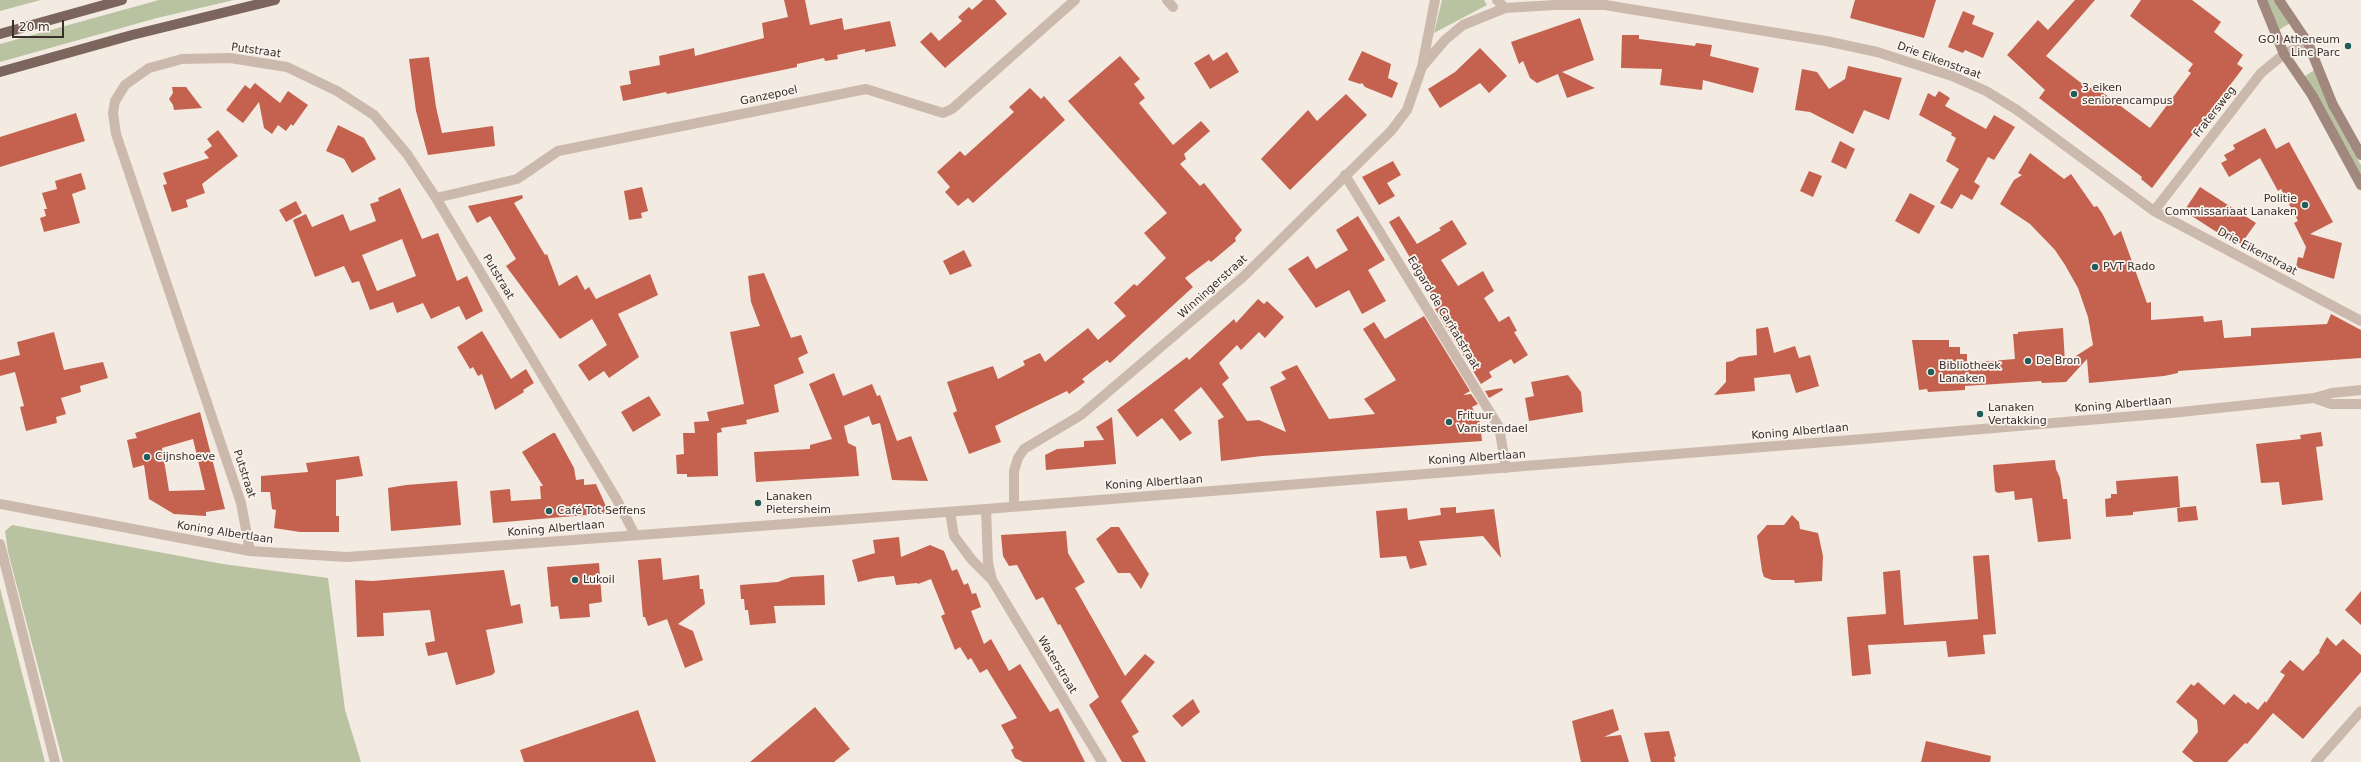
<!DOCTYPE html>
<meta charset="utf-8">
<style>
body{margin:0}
#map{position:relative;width:2361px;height:762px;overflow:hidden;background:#f3eae1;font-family:"DejaVu Sans",sans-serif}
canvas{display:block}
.scale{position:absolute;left:12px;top:20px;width:52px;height:18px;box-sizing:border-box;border:2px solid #3a2f2b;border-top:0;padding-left:5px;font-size:12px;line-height:14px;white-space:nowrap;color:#3a2f2b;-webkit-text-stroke:3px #faf4ee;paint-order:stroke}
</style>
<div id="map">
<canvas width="2361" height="762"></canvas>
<div class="scale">20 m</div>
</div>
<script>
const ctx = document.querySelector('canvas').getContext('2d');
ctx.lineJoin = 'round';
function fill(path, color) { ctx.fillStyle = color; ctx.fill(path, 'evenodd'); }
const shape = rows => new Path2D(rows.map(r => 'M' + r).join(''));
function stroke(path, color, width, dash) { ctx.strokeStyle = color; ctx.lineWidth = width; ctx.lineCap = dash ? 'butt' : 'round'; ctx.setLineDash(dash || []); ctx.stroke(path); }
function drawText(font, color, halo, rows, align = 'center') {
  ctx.font = font + ' "DejaVu Sans",sans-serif'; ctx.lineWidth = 3.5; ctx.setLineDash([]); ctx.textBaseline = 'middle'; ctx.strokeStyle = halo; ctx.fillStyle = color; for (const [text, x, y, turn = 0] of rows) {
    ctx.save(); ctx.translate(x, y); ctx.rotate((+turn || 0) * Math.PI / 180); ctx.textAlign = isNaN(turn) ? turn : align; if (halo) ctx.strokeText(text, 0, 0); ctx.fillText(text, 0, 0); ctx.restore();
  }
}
const green = shape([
 [0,0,41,0,0,11],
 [159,0,234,0,157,18,0,62,0,44],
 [1442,0,1484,0,1487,5,1434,33],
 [2267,0,2275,0,2290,23,2279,30],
 [2314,70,2332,114,2361,165,2361,175,2304,77],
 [12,525,223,564,328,578,345,710,361,762,63,762,8,552,5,531],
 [0,588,45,762,0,762]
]);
const building = shape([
 [784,0,805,0,810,25,842,18,844,30,890,21,896,46,865,52,865,49,837,55,838,59,825,61,824,58,797,64,797,67,667,94,666,92,623,101,620,86,631,84,629,71,660,65,659,56,694,48,695,56,764,38,762,23,788,17],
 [983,0,995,0,1007,14,945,68,920,42,931,32,939,41,962,21,958,17,969,7,972,10],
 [1855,0,1936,0,1924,38,1850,18],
 [2075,0,2095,0,2046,56,2089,89,2094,86,2150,128,2191,73,2188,71,2193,64,2130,16,2141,0,2192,0,2221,22,2214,32,2243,55,2237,64,2243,68,2152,188,2141,179,2142,177,2039,98,2045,90,2007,55,2038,20,2048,30],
 [1963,11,1975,16,1972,24,1994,33,1983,58,1965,50,1963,53,1948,47],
 [1580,18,1594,60,1562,72,1595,88,1567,98,1558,74,1537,83,1530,78,1523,61,1519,64,1511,42],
 [1622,35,1639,35,1639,39,1695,46,1696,43,1712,45,1710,56,1759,68,1753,93,1703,80,1702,90,1660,85,1662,69,1621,68],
 [1480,48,1507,76,1489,93,1480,83,1440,108,1428,89,1455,72],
 [1362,51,1391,64,1388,78,1398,83,1392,98,1365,87,1362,83,1360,84,1348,80],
 [1227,52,1239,72,1210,89,1194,63,1209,54,1213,61],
 [1120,56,1140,79,1134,84,1145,98,1139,103,1173,145,1201,121,1210,131,1184,154,1186,159,1180,164,1200,186,1204,183,1242,230,1235,238,1236,241,1211,262,1209,260,1185,278,1193,287,1110,363,1107,360,1082,379,1085,382,1069,394,1067,391,995,426,1001,442,969,454,953,413,957,411,947,382,993,366,998,379,1025,365,1023,361,1040,353,1045,362,1088,328,1098,340,1126,316,1114,303,1134,284,1137,286,1166,258,1144,233,1167,213,1068,101],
 [429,57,436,107,442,133,493,126,495,146,428,155,416,111,409,59],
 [1848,66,1902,78,1889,120,1864,110,1853,134,1810,112,1795,110,1802,69,1817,72,1829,89,1845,79],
 [255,83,280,103,288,91,308,105,293,126,291,124,286,131,278,125,272,134,264,128,259,102,243,123,226,110,245,85,250,89],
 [172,87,186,87,202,108,174,110,173,105,169,99,173,93],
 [1030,88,1041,99,1044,96,1065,120,973,203,968,198,958,206,945,192,950,187,937,172,960,151,965,156,1014,112,1009,107],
 [1939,91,1950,98,1945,106,1986,129,1994,115,2015,127,1994,160,1988,157,1974,182,1980,186,1972,200,1961,194,1952,209,1940,203,1959,169,1946,161,1956,138,1951,135,1952,133,1919,115,1928,93,1935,97],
 [1346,94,1367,115,1290,190,1261,159,1308,110,1317,121],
 [76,113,85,141,0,167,0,137],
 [338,125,364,138,376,159,352,173,344,159,326,151],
 [2265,128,2276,149,2289,142,2333,222,2310,234,2342,243,2334,279,2296,267,2298,257,2303,258,2306,247,2294,223,2298,221,2281,189,2278,191,2260,158,2229,177,2221,163,2227,160,2224,155,2235,149,2233,145],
 [218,130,238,156,202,184,205,193,186,200,188,207,172,212,163,185,167,184,163,173,209,158,204,152,212,146,207,139],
 [1840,141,1855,149,1846,169,1831,162],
 [2030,153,2064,179,2071,174,2094,207,2097,206,2102,213,2114,236,2121,231,2147,303,2151,302,2151,320,2203,316,2204,322,2222,320,2224,338,2251,336,2251,328,2327,324,2331,314,2361,330,2361,358,2178,371,2178,373,2164,376,2089,383,2087,359,2066,382,2042,383,2041,381,1965,386,1965,390,1928,392,1927,389,1919,390,1912,340,1949,340,1949,347,1960,347,1960,354,1967,354,1967,363,2015,359,2013,334,2018,334,2018,332,2063,328,2065,363,2093,345,2088,317,2078,288,2065,265,2055,250,2030,224,2000,204,2014,180,2022,175,2018,173],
 [1393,161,1401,175,1387,183,1395,196,1379,205,1362,177],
 [1809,171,1822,176,1813,197,1800,191],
 [81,173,86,189,72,194,80,223,44,232,40,218,46,216,44,209,47,209,42,193,57,189,55,181],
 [642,187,648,211,641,213,642,218,629,220,624,191],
 [2200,187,2256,223,2241,244,2230,237,2229,240,2184,211],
 [400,188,422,239,438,233,457,281,467,276,483,311,466,320,459,306,431,319,423,303,397,313,393,302,370,310,359,281,352,283,344,266,315,277,293,220,306,214,312,227,343,214,350,231,376,221,370,204,379,201,378,198],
 [402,239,416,276,377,291,362,255],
 [1910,193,1935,206,1919,234,1895,221],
 [522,195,523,198,514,203,545,255,547,254,559,286,577,275,585,290,589,287,596,299,650,274,658,295,618,314,639,357,609,378,604,371,589,381,578,365,607,345,592,319,560,339,506,266,516,259,490,216,477,223,468,206],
 [296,201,302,213,286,222,279,210],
 [1358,216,1385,260,1368,270,1386,301,1362,314,1349,290,1316,308,1288,269,1308,256,1316,269,1348,250,1336,230],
 [1399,216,1417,244,1441,230,1439,228,1452,220,1467,244,1441,260,1458,286,1483,271,1494,291,1484,298,1499,322,1509,316,1517,331,1514,332,1528,355,1514,364,1511,359,1489,372,1492,377,1481,384,1435,309,1439,307,1389,222],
 [964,250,972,266,950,275,943,261],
 [764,273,791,338,801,335,808,353,798,358,804,373,774,385,779,412,746,420,747,424,721,428,722,432,717,433,718,476,687,477,687,474,677,474,676,455,684,454,683,433,695,433,694,422,709,421,707,412,744,404,730,332,760,326,751,302,748,276],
 [1258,299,1264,304,1267,301,1284,317,1265,338,1259,332,1241,350,1237,345,1219,363,1229,378,1222,384,1247,421,1259,420,1286,432,1270,387,1286,379,1281,372,1297,365,1329,419,1375,414,1364,399,1396,380,1363,329,1374,322,1385,339,1424,316,1470,391,1463,395,1471,394,1478,404,1472,407,1480,422,1482,441,1262,456,1221,461,1218,420,1224,417,1201,387,1174,410,1192,433,1180,441,1162,418,1137,437,1117,410,1187,357,1189,360,1234,319,1236,323],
 [1768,327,1774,353,1795,346,1799,358,1810,355,1819,386,1796,393,1790,374,1754,378,1755,391,1714,395,1726,382,1726,362,1732,361,1739,357,1757,355,1756,329],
 [482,331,511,379,526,369,534,383,523,390,524,392,495,410,482,374,478,376,473,367,470,369,457,347],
 [54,332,64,370,103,362,108,378,80,386,81,392,61,398,66,414,56,417,57,423,26,431,20,407,24,406,15,372,0,376,0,360,20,355,17,342],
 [834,373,843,396,872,384,877,396,880,395,897,441,911,436,928,481,892,480,880,423,872,425,869,416,844,426,848,443,856,447,859,476,756,482,754,452,810,449,810,445,832,439,809,384],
 [1568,375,1581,392,1583,412,1529,421,1525,398,1534,396,1531,382],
 [1502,388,1503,390,1489,398,1485,391],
 [649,396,661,415,633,432,621,412],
 [200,412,225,509,206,512,206,516,174,514,149,499,144,465,133,468,127,440,137,438,135,433],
 [193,439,205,490,169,491,162,448],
 [1112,417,1116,464,1046,470,1045,455,1057,449,1084,447,1084,441,1104,440,1096,427],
 [2321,432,2323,446,2316,447,2323,500,2282,505,2279,482,2261,483,2256,444,2301,439,2300,435],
 [553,433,555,433,574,468,576,480,584,479,584,485,596,484,609,513,493,523,490,491,510,489,511,501,541,499,540,486,543,486,522,452],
 [359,456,363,476,336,480,336,516,339,516,339,532,300,532,274,528,276,510,272,509,270,492,261,492,261,476,308,472,306,463],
 [2055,460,2056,469,2060,478,2063,499,2067,499,2071,539,2038,542,2032,498,2015,500,2014,491,1998,493,1995,491,1993,465],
 [2178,476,2180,507,2133,512,2133,515,2106,517,2105,499,2111,498,2111,494,2117,494,2116,481],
 [457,481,461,525,391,531,388,488,406,485],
 [2196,506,2198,520,2178,522,2177,508],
 [1456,507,1456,513,1494,509,1501,558,1483,536,1419,541,1427,565,1410,569,1406,556,1380,558,1376,511,1407,508,1408,520,1441,515,1440,508],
 [1792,515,1799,522,1800,529,1818,533,1823,556,1822,581,1795,583,1794,580,1772,580,1764,577,1762,571,1757,536,1767,525,1784,525],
 [1111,527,1119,527,1149,574,1141,589,1130,573,1118,573,1096,539],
 [1066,531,1068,553,1085,582,1075,588,1125,676,1145,654,1155,662,1121,701,1139,732,1132,736,1146,762,1122,762,1089,705,1099,697,1060,624,1058,625,1043,597,1036,600,1017,565,1009,566,1003,556,1001,535],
 [899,537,901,557,930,545,944,551,952,571,957,569,964,585,968,583,972,594,976,593,981,607,971,611,984,644,991,639,1009,671,1020,664,1050,712,1058,708,1085,762,1023,762,1015,758,1011,750,1014,748,1001,725,1017,718,987,669,980,673,971,658,968,660,960,647,955,650,941,616,945,614,931,579,918,584,917,583,896,585,894,576,875,578,858,582,852,560,875,553,873,540],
 [1989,555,1996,634,1983,635,1985,654,1948,657,1946,641,1868,645,1871,674,1852,676,1847,617,1886,614,1883,572,1900,570,1904,625,1978,619,1973,556],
 [661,558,663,580,699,575,700,589,703,589,705,604,678,624,693,631,703,660,685,668,667,619,648,626,645,617,643,617,638,560],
 [599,563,602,602,589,604,590,617,560,619,558,606,551,607,547,567],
 [504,570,511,606,520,604,523,623,486,630,495,672,492,675,456,685,447,652,428,656,425,643,435,641,430,610,383,613,384,636,357,637,355,580,373,581],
 [824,575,825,605,774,606,776,623,750,625,748,610,745,610,744,599,741,599,740,585,778,582,791,577],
 [2361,591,2361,625,2345,610],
 [2327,637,2336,646,2343,639,2361,655,2361,672,2303,739,2273,713,2247,744,2245,743,2227,762,2194,762,2182,752,2198,732,2197,720,2176,702,2191,684,2194,686,2198,682,2224,705,2234,694,2246,704,2248,702,2258,710,2265,701,2266,703,2285,675,2280,672,2290,660,2303,671,2320,652,2319,651],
 [1193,699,1200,712,1182,727,1172,716],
 [815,707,850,749,834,762,750,762],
 [1613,709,1619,730,1604,737,1621,735,1629,762,1581,762,1572,721],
 [638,710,656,762,524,762,520,750],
 [1669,731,1676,756,1674,757,1675,762,1651,762,1644,733],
 [1926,741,1991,756,1990,762,1921,762]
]);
const minor = shape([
 [1167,0,1173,7],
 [1497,0,1505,8],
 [1422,67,1435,0],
 [1345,175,1499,427,1506,468],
 [436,198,517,179,558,151,866,89,943,113,952,109,1075,0],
 [2154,211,2261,73,2284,54,2308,43],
 [1014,506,1014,471,1018,458,1024,449,1081,415,1243,277,1391,131,1407,110,1422,67,1445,40,1463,25,1505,8,1555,5,1605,5,1826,41,1877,52,1952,76,1986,91,2017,110,2154,211,2361,321],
 [986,509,988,563,992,580],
 [950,512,954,536,972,560,992,580,1102,762],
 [0,544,55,762],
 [250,551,241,503,116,134,113,113,115,101,125,85,149,68,182,59,230,58,287,67,337,91,374,115,407,154,436,198,617,500,635,535],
 [2316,762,2361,711]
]);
const tertiary = shape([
 [2314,398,2331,404,2361,404],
 [0,504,250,551,347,557,986,509,1876,438,2171,413,2314,398,2332,393,2361,390]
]);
const secondary = shape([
 [2262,0,2284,54,2312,95,2361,185],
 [2279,0,2308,43,2333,105,2361,155]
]);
const primary = shape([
 [0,34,122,0],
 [0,72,132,35,275,0]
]);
const markers = [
 [2348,46,4,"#215c5b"],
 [2074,94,4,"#215c5b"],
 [2305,205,4,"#215c5b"],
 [2095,267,4,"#215c5b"],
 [2028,361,4,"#215c5b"],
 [1931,372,4,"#215c5b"],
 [1980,414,4,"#215c5b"],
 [1449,422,4,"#215c5b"],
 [147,457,4,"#215c5b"],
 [758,503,4,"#215c5b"],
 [549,511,4,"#215c5b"],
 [575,580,4,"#215c5b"]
];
const poiNames = [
 ["GO! Atheneum",2340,40,"right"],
 ["Linc Parc",2340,53,"right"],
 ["3 eiken",2082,88],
 ["seniorencampus",2082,101],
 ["Politie",2297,199,"right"],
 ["Commissariaat Lanaken",2297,212,"right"],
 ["PVT Rado",2103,267],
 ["De Bron",2036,361],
 ["Bibliotheek",1939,366],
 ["Lanaken",1939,379],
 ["Lanaken",1988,408],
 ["Vertakking",1988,421],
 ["Frituur",1457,416],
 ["Vanistendael",1457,429],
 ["Cijnshoeve",155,457],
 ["Lanaken",766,497],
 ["Pietersheim",766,510],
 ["Café Tot Seffens",557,511],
 ["Lukoil",583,580]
];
const streetNames = [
 ["Putstraat",256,51,8],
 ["Drie Eikenstraat",1939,61,20],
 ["Ganzepoel",769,96,-12],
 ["Fratersweg",2215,112,-52],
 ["Drie Eikenstraat",2257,252,28],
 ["Putstraat",498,277,59],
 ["Winningerstraat",1213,287,-42],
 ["Edgard de Caritatstraat",1443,313,59],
 ["Koning Albertlaan",2123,405,-5],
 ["Koning Albertlaan",1800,432,-5],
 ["Koning Albertlaan",1477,458,-4],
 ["Putstraat",244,474,72],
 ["Koning Albertlaan",1154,483,-4],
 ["Koning Albertlaan",556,529,-5],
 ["Koning Albertlaan",225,533,9],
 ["Waterstraat",1057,665,59]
];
fill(green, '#bac3a1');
fill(building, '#c4624f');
stroke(minor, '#ccb9ad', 10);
stroke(tertiary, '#ccb9ad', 10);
stroke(secondary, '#a0887e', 10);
stroke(primary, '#7c655d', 10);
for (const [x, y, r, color] of markers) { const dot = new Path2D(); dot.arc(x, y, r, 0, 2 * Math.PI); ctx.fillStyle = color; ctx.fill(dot); stroke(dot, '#faf4ee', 1.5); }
drawText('11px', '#3a2f2b', '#faf4ee', poiNames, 'left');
drawText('11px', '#3a2f2b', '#faf4ee', streetNames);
</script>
